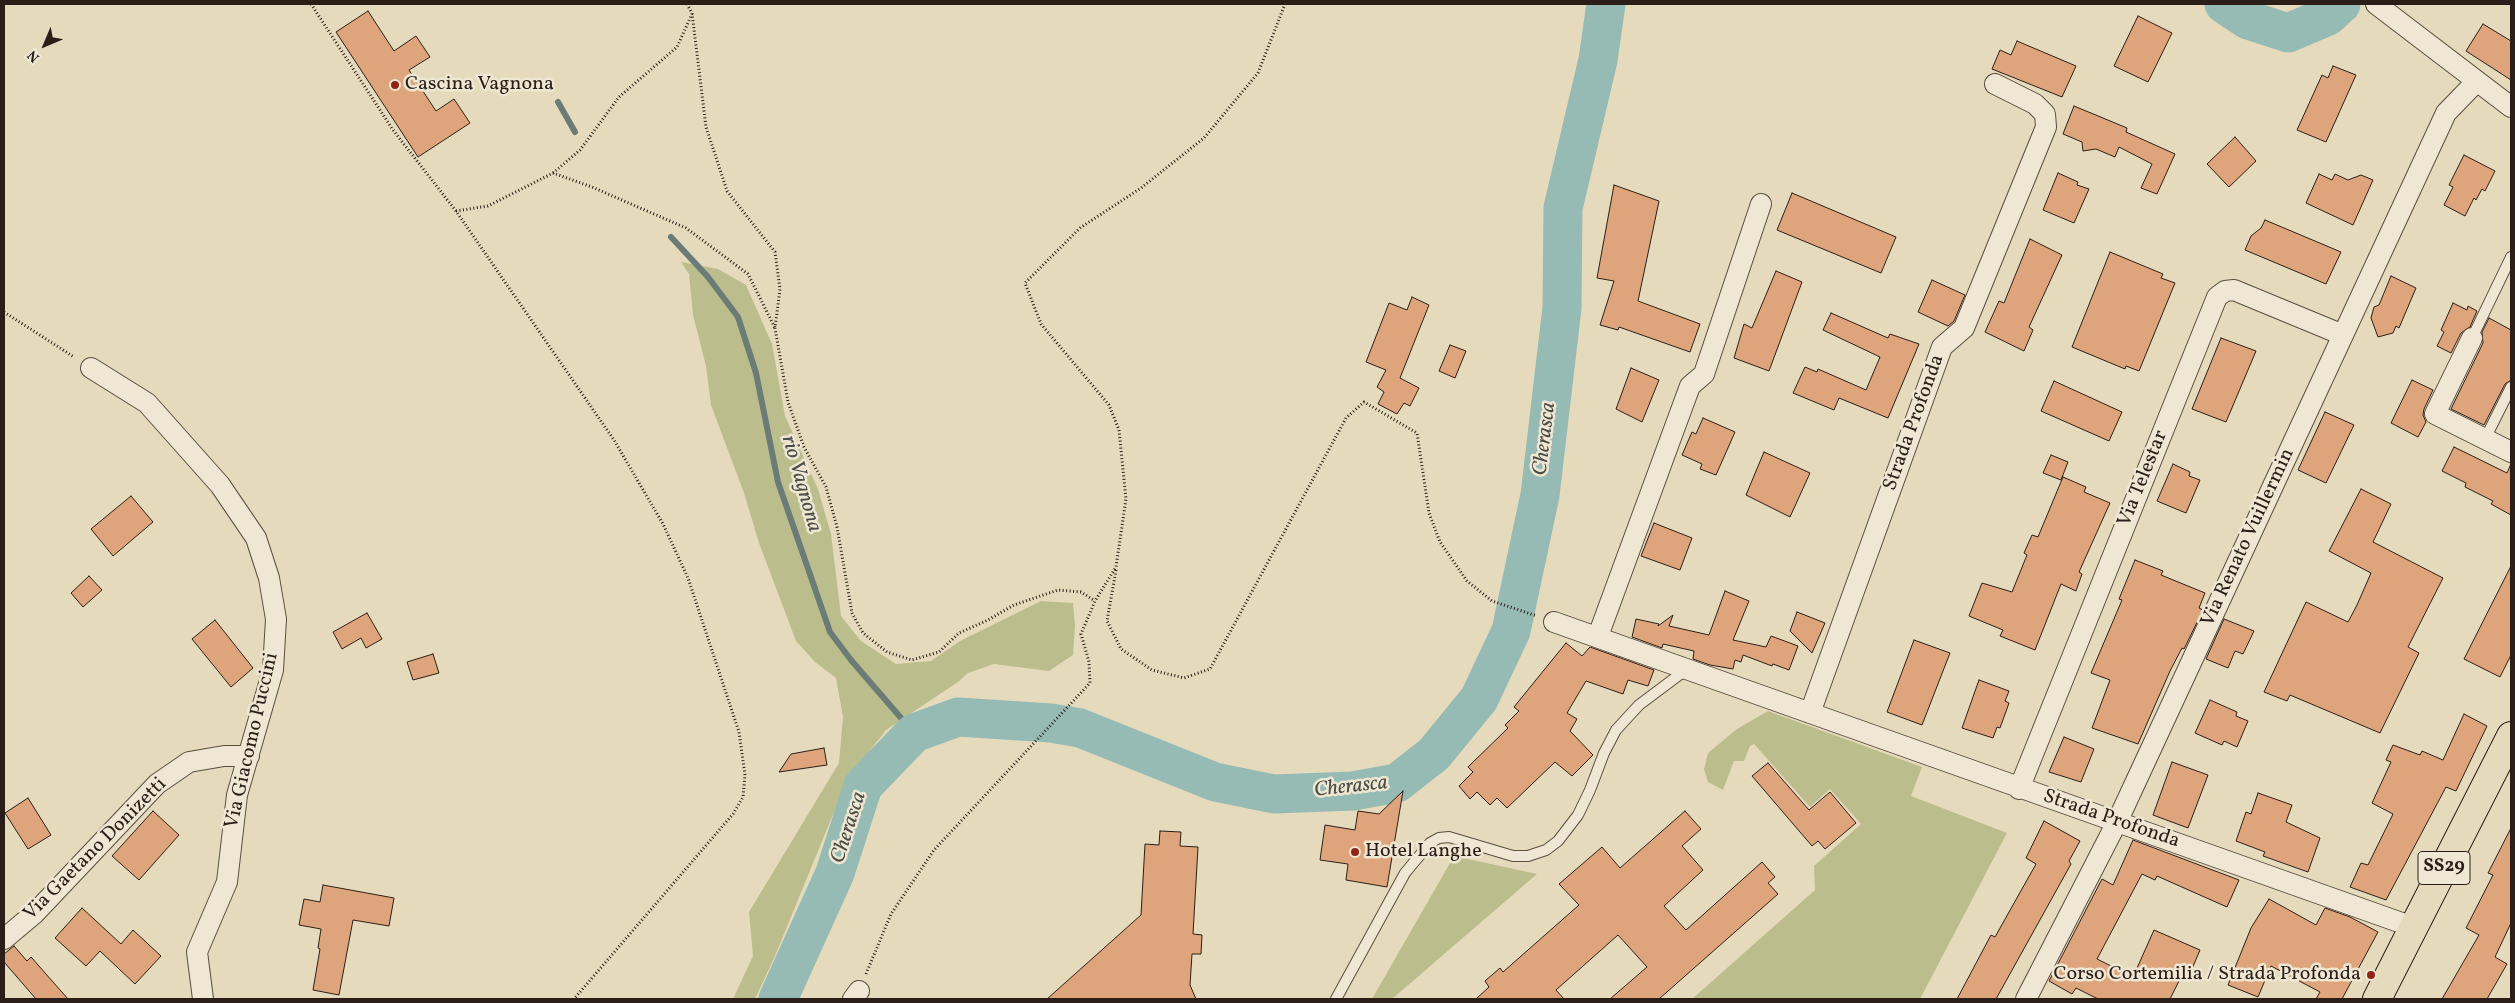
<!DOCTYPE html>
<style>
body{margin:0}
#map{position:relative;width:2515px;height:1003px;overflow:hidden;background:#e6dabc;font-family:Vollkorn,serif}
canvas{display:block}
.frame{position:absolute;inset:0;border:5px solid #2b1e18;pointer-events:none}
.north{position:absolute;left:20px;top:20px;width:50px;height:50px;-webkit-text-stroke:4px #efe7d3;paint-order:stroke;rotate:225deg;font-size:14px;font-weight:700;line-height:20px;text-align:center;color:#2b1e18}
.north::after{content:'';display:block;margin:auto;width:18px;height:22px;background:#2b1e18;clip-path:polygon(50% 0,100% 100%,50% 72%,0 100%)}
</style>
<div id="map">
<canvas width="2515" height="1003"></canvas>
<div class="frame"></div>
<div class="north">N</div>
</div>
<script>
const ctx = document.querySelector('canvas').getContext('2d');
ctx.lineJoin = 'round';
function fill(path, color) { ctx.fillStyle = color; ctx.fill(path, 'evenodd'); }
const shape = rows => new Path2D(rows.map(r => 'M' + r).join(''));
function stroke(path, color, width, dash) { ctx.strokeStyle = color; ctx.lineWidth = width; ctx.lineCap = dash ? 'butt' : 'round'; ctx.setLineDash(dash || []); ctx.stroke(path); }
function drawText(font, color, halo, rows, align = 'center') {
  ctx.font = font + ' Vollkorn,serif'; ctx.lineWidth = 5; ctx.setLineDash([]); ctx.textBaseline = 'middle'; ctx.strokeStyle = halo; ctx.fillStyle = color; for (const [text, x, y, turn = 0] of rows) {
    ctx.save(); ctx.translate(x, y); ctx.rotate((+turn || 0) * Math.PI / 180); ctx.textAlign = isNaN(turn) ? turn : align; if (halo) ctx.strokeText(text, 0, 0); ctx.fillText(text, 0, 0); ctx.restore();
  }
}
const green = shape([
 [681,262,718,269,746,285,772,344,785,416,818,489,831,534,841,616,861,641,896,664,931,661,960,641,1041,601,1073,603,1075,626,1073,655,1049,671,994,664,968,673,958,682,886,730,847,780,775,956,755,999,733,999,753,956,749,912,839,763,843,717,836,678,815,662,796,641,759,543,744,493,711,405,706,366,693,315,689,274],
 [1768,711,1922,767,1911,796,2007,833,1920,999,1692,999,1815,890,1814,866,1861,824,1830,789,1810,807,1754,744,1750,746,1744,761,1734,761,1723,790,1708,782,1704,769,1708,753,1737,729],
 [1454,856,1537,874,1392,999,1372,999]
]);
const stream = shape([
 [558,102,575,132],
 [671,237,708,277,738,317,756,373,778,482,830,632,851,660,914,733]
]);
const river = shape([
 [2224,4,2248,20,2288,33,2328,16,2341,4],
 [778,999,835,873,863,786,914,733,958,717,1051,723,1080,728,1215,782,1274,794,1353,791,1397,783,1434,754,1479,699,1511,631,1540,495,1562,308,1563,208,1598,60,1606,4]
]);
const building = shape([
 [368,11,394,51,416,36,430,57,409,70,436,111,454,99,470,123,418,157,336,32,368,11],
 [2138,16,2172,33,2148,82,2114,66,2138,16],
 [2483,24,2511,41,2511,80,2466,51,2483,24],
 [2017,41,2076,66,2062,97,1992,69,2000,50,2011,55,2017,41],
 [2333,66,2356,75,2326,142,2297,130,2322,75,2328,78,2333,66],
 [2074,106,2127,128,2126,132,2175,154,2157,194,2141,188,2152,164,2119,147,2115,157,2096,149,2083,151,2082,142,2063,134,2074,106],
 [2235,137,2256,161,2229,187,2207,164,2235,137],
 [2464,155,2495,171,2485,191,2482,189,2476,200,2474,198,2465,216,2444,205,2453,187,2449,185,2464,155],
 [2058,173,2078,182,2077,185,2089,189,2074,223,2043,210,2058,173],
 [2319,174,2332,180,2335,174,2348,180,2361,175,2373,180,2353,225,2306,203,2319,174],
 [1614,185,1659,201,1638,301,1700,324,1690,352,1619,327,1618,330,1600,325,1614,281,1597,278,1614,185],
 [1792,193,1896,237,1881,273,1777,230,1792,193],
 [2265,220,2341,252,2326,284,2245,250,2251,236,2261,228,2265,220],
 [2030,239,2062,255,2029,327,2033,330,2024,351,1985,332,1999,301,2004,303,2030,239],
 [2110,252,2163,274,2161,278,2175,283,2139,371,2126,366,2125,369,2072,347,2110,252],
 [1776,271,1802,282,1769,371,1734,358,1744,324,1752,328,1776,271],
 [2391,276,2416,288,2399,328,2396,326,2393,333,2378,337,2371,318,2374,307,2379,305,2391,276],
 [1932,280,1965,295,1954,321,1948,326,1918,312,1932,280],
 [1412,297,1429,305,1400,378,1419,388,1410,406,1404,403,1397,414,1378,404,1384,392,1377,387,1386,370,1366,362,1389,303,1407,310,1412,297],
 [2453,303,2467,310,2468,306,2477,311,2470,327,2461,333,2451,353,2437,346,2444,332,2441,330,2453,303],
 [1831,313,1888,338,1890,334,1919,344,1888,418,1839,398,1834,410,1793,393,1805,367,1817,372,1818,369,1866,390,1880,357,1823,330,1831,313],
 [2489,318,2511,330,2511,380,2505,384,2484,425,2451,409,2483,343,2482,332,2489,318],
 [2221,338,2256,351,2226,422,2192,409,2221,338],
 [1450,345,1466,351,1455,378,1439,371,1450,345],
 [1631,368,1659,380,1642,422,1616,409,1631,368],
 [2412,380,2433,390,2424,409,2423,415,2426,422,2418,437,2391,423,2412,380],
 [2054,381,2122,412,2109,441,2041,411,2054,381],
 [2325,412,2354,425,2326,483,2298,470,2325,412],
 [1703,418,1735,432,1716,475,1700,469,1702,464,1682,455,1692,432,1696,434,1703,418],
 [2454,447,2507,473,2511,464,2511,515,2491,504,2493,501,2465,487,2466,483,2442,471,2454,447],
 [1764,452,1810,473,1790,517,1746,495,1764,452],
 [2051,455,2068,462,2061,480,2043,473,2051,455],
 [2173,464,2190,472,2189,476,2200,480,2186,513,2157,501,2173,464],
 [2063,477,2086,487,2084,492,2110,503,2079,572,2082,574,2076,591,2061,584,2035,650,2000,636,2003,630,1969,616,1982,583,2012,592,2027,555,2024,553,2032,535,2038,537,2063,477],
 [2361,489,2391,504,2373,542,2443,578,2408,647,2419,653,2380,733,2290,695,2287,701,2264,692,2306,602,2348,622,2357,605,2371,573,2329,551,2361,489],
 [131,496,153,522,113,556,91,529,131,496],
 [1654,523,1692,538,1680,570,1641,556,1654,523],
 [2135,560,2163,571,2161,575,2205,593,2199,608,2203,610,2184,649,2182,648,2170,671,2138,744,2092,728,2110,680,2091,673,2122,600,2119,599,2135,560],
 [2511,566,2511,655,2500,677,2464,659,2511,566],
 [89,576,102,590,83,607,71,593,89,576],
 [1725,591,1749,601,1733,640,1766,647,1771,636,1798,646,1789,670,1773,664,1772,666,1743,655,1741,662,1735,660,1733,669,1710,665,1693,659,1694,651,1663,644,1662,648,1632,637,1636,619,1659,624,1658,626,1673,615,1669,626,1709,635,1725,591],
 [1797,612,1825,623,1812,653,1790,631,1797,612],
 [367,613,382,639,366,648,361,638,342,649,333,632,367,613],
 [2224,619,2254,631,2243,654,2235,651,2228,668,2206,659,2224,619],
 [215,620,253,668,231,687,192,639,215,620],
 [1914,640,1950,653,1922,725,1887,712,1914,640],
 [1566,643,1582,656,1590,647,1654,670,1648,686,1628,680,1623,694,1586,681,1567,713,1577,719,1570,731,1593,755,1572,776,1555,762,1507,808,1497,798,1490,805,1477,792,1470,799,1459,786,1473,772,1468,767,1508,728,1505,725,1519,711,1514,707,1566,643],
 [433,654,439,673,413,680,407,662,433,654],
 [1979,680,2009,691,2005,701,2009,703,2000,728,1997,727,1993,738,1962,728,1979,680],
 [2210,700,2237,712,2236,716,2248,721,2237,747,2224,741,2222,745,2195,733,2210,700],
 [2464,714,2487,726,2456,791,2446,787,2386,900,2350,887,2361,863,2368,865,2393,814,2372,803,2391,762,2386,760,2393,745,2420,755,2422,751,2443,760,2464,714],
 [2064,737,2094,749,2081,782,2049,772,2064,737],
 [824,748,827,765,779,772,791,754,824,748],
 [2172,762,2208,775,2188,828,2153,815,2172,762],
 [1768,763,1809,810,1830,792,1856,823,1825,849,1818,841,1812,846,1752,776,1768,763],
 [1403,791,1387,887,1346,880,1348,864,1320,860,1325,825,1355,830,1358,811,1379,814,1403,791],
 [2258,793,2292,805,2286,822,2320,838,2308,872,2263,856,2265,852,2236,841,2246,812,2251,814,2258,793],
 [28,798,51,835,28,849,5,813,28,798],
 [153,811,179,835,139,880,112,856,153,811],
 [1685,811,1701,829,1682,846,1703,870,1664,906,1686,930,1762,862,1775,877,1768,883,1778,894,1659,999,1610,999,1647,967,1618,935,1556,990,1564,999,1476,999,1489,987,1485,981,1500,968,1503,972,1579,905,1559,884,1602,847,1620,868,1685,811],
 [2044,821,2080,841,2069,861,2071,864,1996,999,1957,999,1991,935,1995,937,2036,864,2026,858,2044,821],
 [2511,828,2511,923,2495,957,2507,964,2487,999,2442,999,2479,935,2466,928,2493,875,2488,873,2511,828],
 [1160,831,1181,832,1180,846,1198,847,1193,934,1202,935,1201,954,1192,954,1190,985,1196,999,1047,999,1141,915,1145,844,1159,845,1160,831],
 [2133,840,2239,880,2227,907,2157,876,2155,880,2142,874,2097,959,2133,977,2154,930,2200,950,2189,976,2183,973,2170,999,2098,999,2076,988,2072,994,2049,981,2102,879,2113,885,2133,840],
 [323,885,394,898,389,926,353,920,339,995,313,990,320,949,318,948,321,929,299,925,304,899,320,902,323,885],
 [2269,899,2316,925,2325,908,2350,917,2378,932,2342,999,2316,999,2320,992,2271,966,2258,997,2228,985,2251,928,2269,899],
 [82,908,121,944,133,930,161,956,135,984,100,951,86,966,55,938,82,908],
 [14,946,27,961,31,957,68,999,36,999,4,962,4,954,14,946]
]);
const path = shape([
 [311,4,393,130,456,211,614,440,663,524,688,578,739,732,745,775,743,797,733,814,574,999],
 [687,4,692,13,706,127,727,191,775,252,780,289,775,328,788,402,804,447,826,487,837,527,852,613,863,633,887,652,912,660,939,652,959,633,988,620,1014,605,1058,590,1081,592,1095,601],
 [553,173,580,150,619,97,677,47,692,14],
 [456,211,488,206,553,173,592,187,686,228,748,274,775,328],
 [4,312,74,357],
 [1116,570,1107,621,1121,649,1152,670,1184,678,1210,669,1346,418,1364,402,1417,433,1429,513,1440,542,1467,581,1492,601,1537,616],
 [866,974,891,914,934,850,1090,683,1089,662,1081,634,1095,601,1116,567,1126,499,1119,430,1109,405,1041,324,1025,283,1080,228,1141,188,1204,138,1258,73,1285,4]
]);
const service = shape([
 [2472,338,2511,257],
 [2485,439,2511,387],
 [1336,999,1405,873,1430,843,1439,838,1449,837,1513,856,1528,856,1546,850,1558,841,1578,815,1590,790,1604,753,1616,730,1639,705,1687,669]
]);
const minor = shape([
 [2376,4,2511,107],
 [2472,338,2435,414,2511,452],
 [91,368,147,403,220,485,256,538,269,578,276,619,273,670,237,795,227,882,197,952,203,999],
 [1554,622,2413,927],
 [1598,636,1690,386,1704,374,1761,204],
 [1810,713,1942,347,1964,328,2046,127,2045,114,2035,104,1995,84],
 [2019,789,2217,297,2225,291,2234,290,2343,335],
 [4,939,35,913,157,784,189,762,224,756,249,756],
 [853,999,859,991],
 [2026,999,2118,820,2446,113,2477,81]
]);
const primary = shape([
 [2377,999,2511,736]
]);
const markers = [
 [395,85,5,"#8f2418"],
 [1355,852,5,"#8f2418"],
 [2371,975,5,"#8f2418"]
];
const shields = [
 [2444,868,52]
];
const shieldNames = [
 ["SS29",2444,868]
];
const poiNames = [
 ["Cascina Vagnona",405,85],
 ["Hotel Langhe",1365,852],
 ["Corso Cortemilia / Strada Profonda",2361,975,"right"]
];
const streetNames = [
 ["Strada Profonda",1915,423,-70],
 ["Via Telestar",2144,479,-68],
 ["Via Renato Vuillermin",2249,538,-65],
 ["Via Giacomo Puccini",253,741,-77],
 ["Strada Profonda",2111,820,19],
 ["Via Gaetano Donizetti",96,850,-45]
];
const waterNames = [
 ["Cherasca",1546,439,-83],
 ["rio Vagnona",800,484,74],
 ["Cherasca",1351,788,-6],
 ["Cherasca",850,828,-72]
];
fill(green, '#bcbd8c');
stroke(stream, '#6b7c76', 6);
stroke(river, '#96bab4', 39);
fill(building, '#dea57c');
stroke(building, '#2b1e18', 1);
stroke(service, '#5a4d41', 12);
stroke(minor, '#5a4d41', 22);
stroke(primary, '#2b1e18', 30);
stroke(path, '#2b1e18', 3, [1, 2.5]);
stroke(service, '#efe7d3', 10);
stroke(minor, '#efe7d3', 20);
stroke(primary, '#e6dabc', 28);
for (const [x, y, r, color] of markers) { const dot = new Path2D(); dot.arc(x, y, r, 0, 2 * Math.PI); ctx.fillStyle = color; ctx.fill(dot); stroke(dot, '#efe7d3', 2); }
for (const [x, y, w] of shields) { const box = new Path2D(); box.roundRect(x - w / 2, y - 16.5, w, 33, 4); ctx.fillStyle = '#efe7d3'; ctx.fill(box); stroke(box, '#2b1e18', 1); }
drawText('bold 19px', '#2b1e18', null, shieldNames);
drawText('20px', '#2b1e18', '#efe7d3', poiNames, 'left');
drawText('20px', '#2b1e18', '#efe7d3', streetNames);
drawText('italic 21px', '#4b4d47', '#efe7d3', waterNames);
</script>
